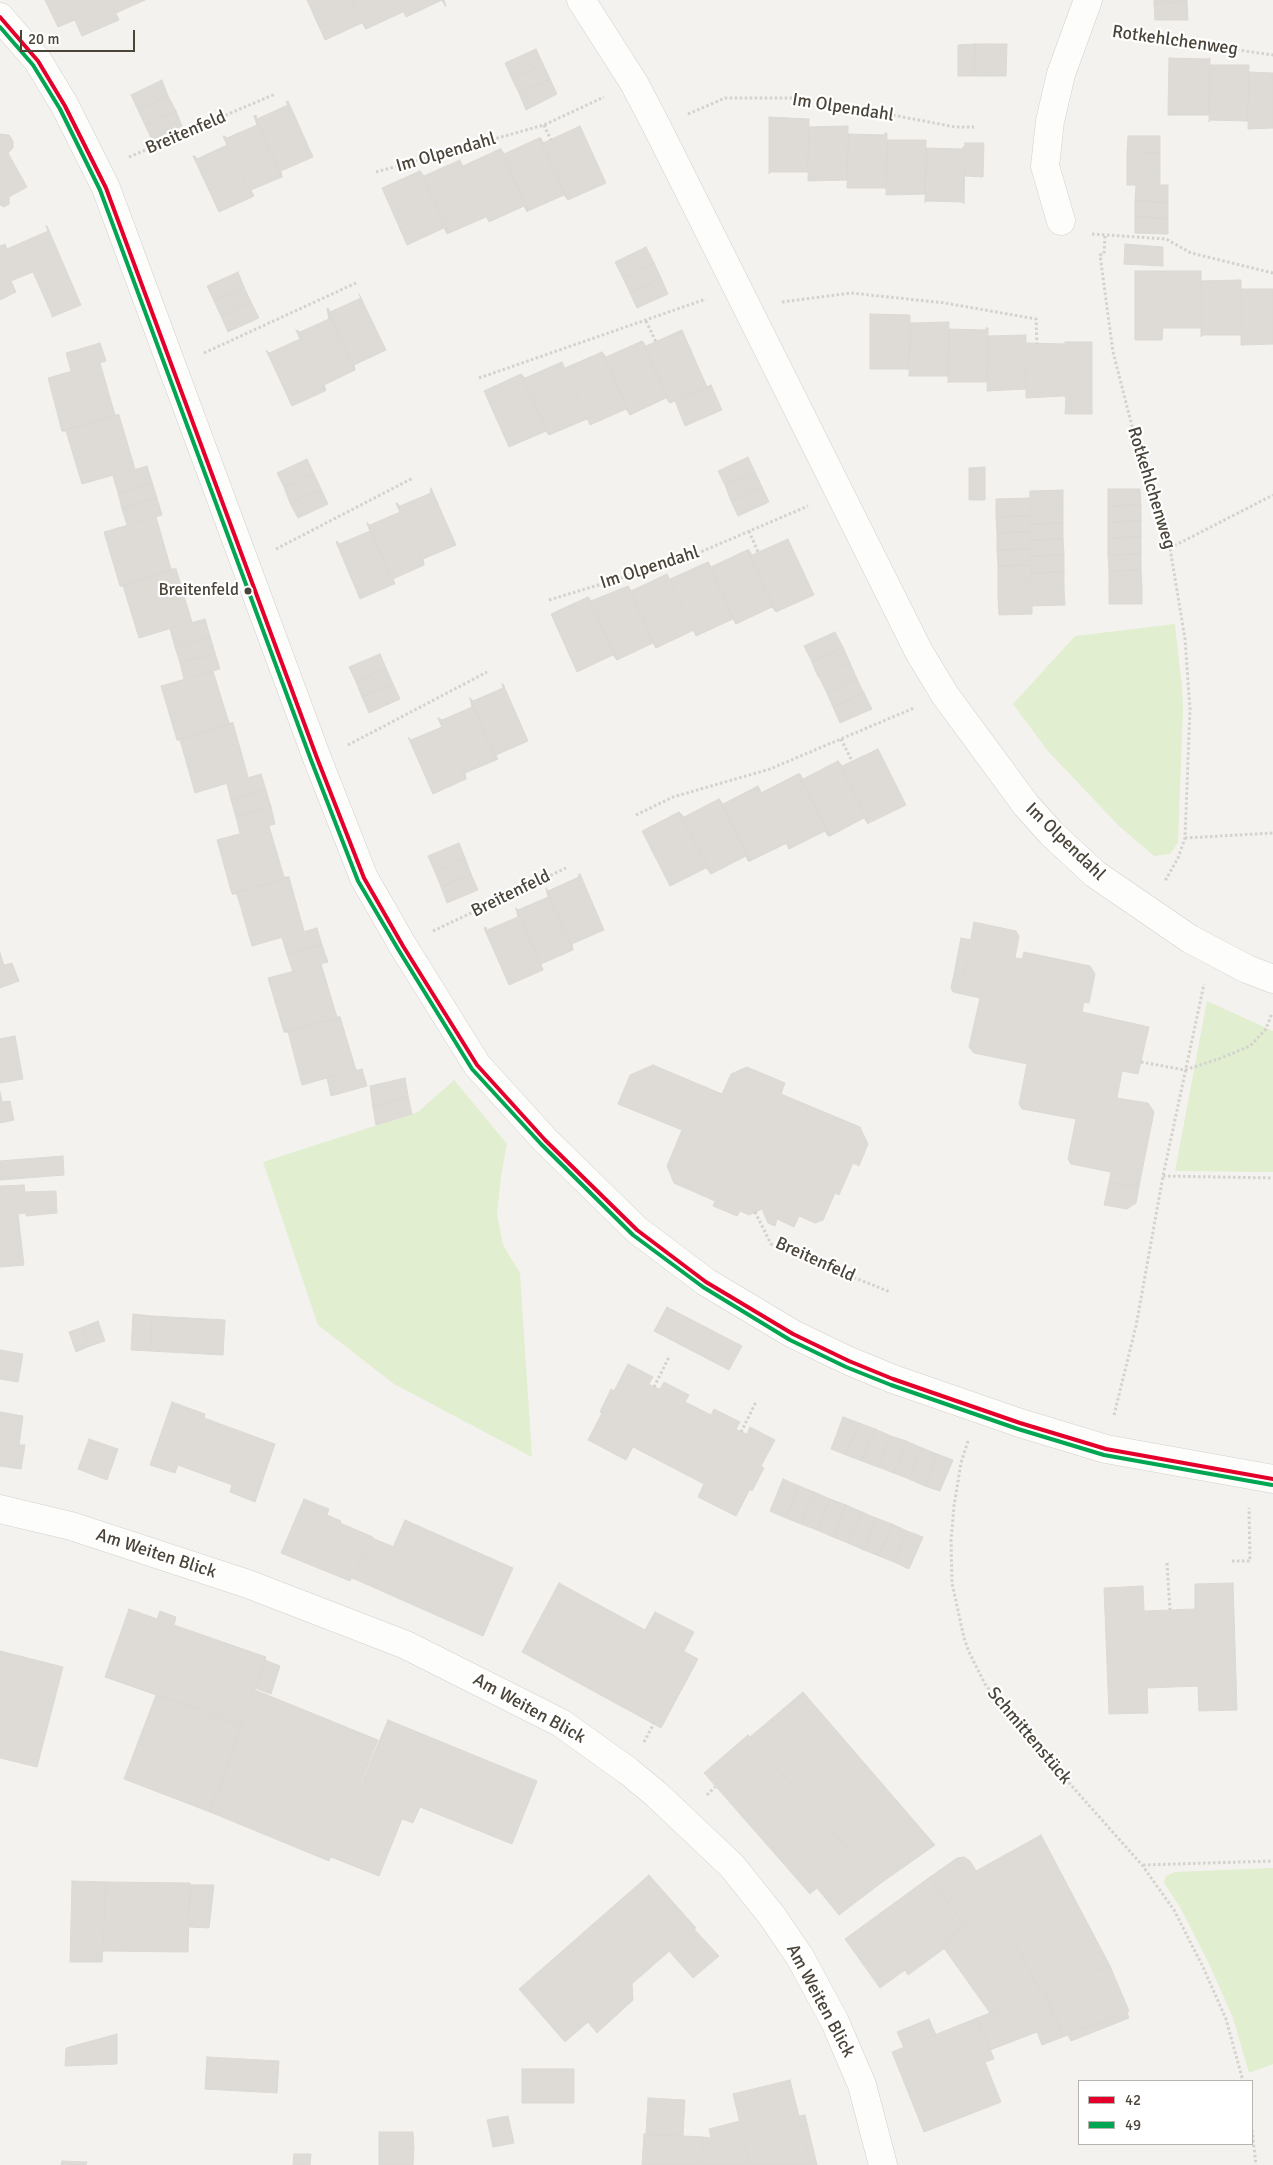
<!DOCTYPE html>
<meta charset="utf-8">
<style>
body{margin:0}
#map{position:relative;width:1273px;height:2165px;overflow:hidden;background:#f4f2ee;font-family:Signika,sans-serif}
canvas{display:block}
.legend{position:absolute;left:1078px;top:2080px;width:175px;height:65px;box-sizing:border-box;background:#fff;border:1px solid #b7b4b0;margin:0;padding:6px 9px;list-style:none;font-size:15px;color:#4b4439}
.legend li{display:flex;align-items:center;gap:10px;height:25px}
.legend b{width:25px;border:1px solid #b7b4b0}
.scale{position:absolute;left:20px;top:30px;width:115px;height:22px;box-sizing:border-box;border:2px solid #4b4439;border-top:0;padding-left:6px;font-size:15px;line-height:18px;white-space:nowrap;color:#4b4439;-webkit-text-stroke:4px #fff;paint-order:stroke}
</style>
<div id="map">
<canvas width="1273" height="2165"></canvas>
<ul class="legend">
<li><b style="height:6px;background:#e4002b"></b>42</li>
<li><b style="height:6px;background:#00a651"></b>49</li>
</ul>
<div class="scale">20 m</div>
</div>
<script>
const ctx = document.querySelector('canvas').getContext('2d');
ctx.lineJoin = 'round';
function fill(path, color) { ctx.fillStyle = color; ctx.fill(path, 'evenodd'); }
const shape = rows => new Path2D(rows.map(r => 'M' + r).join(''));
function stroke(path, color, width, dash) { ctx.strokeStyle = color; ctx.lineWidth = width; ctx.lineCap = dash ? 'butt' : 'round'; ctx.setLineDash(dash || []); ctx.stroke(path); }
function drawText(font, color, halo, rows, align = 'center') {
  ctx.font = font + ' Signika,sans-serif'; ctx.lineWidth = 4.5; ctx.setLineDash([]); ctx.textBaseline = 'middle'; ctx.strokeStyle = halo; ctx.fillStyle = color; for (const [text, x, y, turn = 0] of rows) {
    ctx.save(); ctx.translate(x, y); ctx.rotate((+turn || 0) * Math.PI / 180); ctx.textAlign = isNaN(turn) ? turn : align; if (halo) ctx.strokeText(text, 0, 0); ctx.fillText(text, 0, 0); ctx.restore();
  }
}
const green = shape([
 [1175,624,1182,688,1183,709,1178,843,1170,854,1154,856,1119,826,1047,750,1013,704,1075,636],
 [1207,1001,1273,1031,1273,1172,1175,1171],
 [454,1080,507,1144,501,1176,497,1214,503,1245,520,1273,532,1457,394,1384,318,1325,263,1162,418,1112],
 [1273,1868,1273,2064,1249,2073,1233,2018,1210,1966,1180,1907,1164,1883,1166,1876,1175,1872]
]);
const building = shape([
 [45,0,65,0,75,20,58,27,45,0],
 [66,0,110,0,119,20,82,36,66,0],
 [110,0,145,0,116,13,110,0],
 [307,0,352,0,366,29,362,23,325,40,307,0],
 [352,0,398,0,403,12,366,29,352,0],
 [398,0,444,0,446,6,445,6,442,0,406,17,398,0],
 [1154,0,1187,0,1187,2,1154,4,1154,0],
 [1187,2,1188,20,1155,20,1154,4,1187,2],
 [975,44,990,44,990,76,974,76,975,44],
 [975,44,974,76,958,76,958,45,975,44],
 [990,44,1007,44,1006,76,990,76,990,44],
 [536,49,543,64,512,79,505,63,536,49],
 [1169,58,1208,59,1210,58,1209,115,1168,115,1169,58],
 [543,64,550,79,519,93,512,79,543,64],
 [1210,65,1249,65,1248,121,1210,120,1209,122,1210,65],
 [1249,72,1273,73,1273,128,1248,129,1249,72],
 [550,79,557,94,526,110,519,93,550,79],
 [162,80,168,96,138,110,131,95,162,80],
 [168,96,176,111,145,125,138,110,168,96],
 [288,101,313,157,281,171,282,177,254,116,256,115,257,119,288,105,286,102,288,101],
 [176,111,182,126,152,140,145,125,176,111],
 [254,116,282,177,251,190,254,196,252,197,224,136,227,138,257,125,254,116],
 [769,117,809,119,808,172,770,172,769,174,769,117],
 [580,126,606,183,568,200,539,138,541,138,543,143,580,126],
 [846,126,848,126,847,180,808,181,809,127,846,126],
 [885,133,887,133,886,188,847,188,848,134,885,135,885,133],
 [0,134,9,135,13,141,13,148,8,153,27,187,9,197,9,204,4,207,0,205,0,134],
 [223,136,252,197,219,212,193,156,195,156,197,159,227,145,223,136],
 [1128,136,1160,136,1160,153,1127,152,1128,136],
 [539,138,568,200,564,195,528,211,500,149,501,149,504,154,539,138],
 [887,140,926,140,925,194,886,195,887,140],
 [965,143,984,143,983,177,965,176,965,143],
 [963,147,965,147,964,204,962,202,926,201,925,203,926,148,963,149,963,147],
 [500,149,528,211,527,212,524,206,489,222,463,166,500,149],
 [1127,152,1160,153,1160,169,1127,169,1127,152],
 [460,160,486,217,449,233,420,171,424,176,460,160],
 [1127,169,1160,169,1160,185,1127,185,1127,169],
 [420,171,449,233,447,234,444,228,407,245,382,188,420,171],
 [1136,185,1168,185,1168,202,1135,201,1136,185],
 [1135,201,1168,202,1168,218,1135,217,1135,201],
 [1135,217,1168,218,1168,234,1135,233,1135,217],
 [46,226,47,226,81,305,52,317,52,315,33,272,11,281,16,292,0,300,0,246,5,244,7,249,48,231,46,226],
 [1125,244,1163,247,1163,266,1124,264,1125,244],
 [646,247,654,263,623,278,615,262,646,247],
 [654,263,661,278,630,293,623,278,654,263],
 [1135,271,1201,271,1201,328,1163,328,1162,340,1135,340,1135,271],
 [238,272,244,287,214,301,207,286,238,272],
 [661,278,668,294,637,308,630,293,661,278],
 [1239,280,1241,280,1241,335,1203,335,1201,337,1201,281,1239,280],
 [244,287,251,302,221,316,214,301,244,287],
 [1241,289,1273,289,1273,344,1241,345,1241,289],
 [359,294,386,350,354,365,355,370,327,309,328,308,330,312,361,298,359,294],
 [251,302,259,318,228,332,221,316,251,302],
 [327,309,355,370,324,385,326,390,325,391,297,330,300,332,329,319,327,309],
 [870,314,910,315,909,369,870,369,870,314],
 [947,322,949,322,948,376,909,376,910,323,947,322],
 [986,328,988,328,987,382,949,382,948,383,949,329,986,330,986,328],
 [296,330,325,391,292,406,266,350,269,353,300,339,296,330],
 [682,330,707,387,670,403,642,341,646,346,682,330],
 [1026,335,1026,389,987,391,988,336,1026,335],
 [642,341,670,403,666,398,630,415,602,352,606,357,642,341],
 [1065,342,1092,342,1092,414,1065,414,1066,398,1064,396,1026,398,1027,343,1065,344,1065,342],
 [100,343,106,361,71,371,66,353,100,343],
 [602,352,630,415,626,409,590,425,565,368,602,352],
 [562,362,587,419,549,435,521,374,525,378,562,362],
 [100,363,115,415,119,415,62,431,48,378,100,363],
 [521,374,549,435,546,431,509,447,484,391,521,374],
 [711,385,722,410,685,426,675,401,711,385],
 [119,415,135,469,82,484,66,431,62,431,119,415],
 [748,457,755,472,725,485,718,471,748,457],
 [307,459,314,474,284,487,277,473,307,459],
 [147,466,152,482,118,493,113,476,147,466],
 [985,467,985,500,969,500,969,468,985,467],
 [755,472,762,487,731,501,725,485,755,472],
 [314,474,321,489,290,503,284,487,314,474],
 [152,482,157,498,122,509,118,493,152,482],
 [762,487,769,502,738,516,731,501,762,487],
 [431,488,456,545,423,559,424,565,397,503,400,506,431,493,430,489,431,488],
 [321,489,328,504,298,518,290,503,321,489],
 [1108,489,1140,489,1141,505,1108,506,1108,489],
 [1063,490,1063,507,1030,507,1030,491,1063,490],
 [157,498,162,515,127,525,122,509,157,498],
 [1030,498,1030,516,996,517,996,499,1030,498],
 [396,503,424,565,393,579,395,584,394,584,367,523,370,525,400,512,396,503],
 [1141,505,1141,521,1108,522,1108,506,1141,505],
 [1030,507,1063,507,1063,523,1030,524,1030,507],
 [1030,516,1030,532,997,533,996,517,1030,516],
 [156,517,171,569,176,569,120,586,104,532,156,517],
 [1141,521,1141,537,1108,538,1108,522,1141,521],
 [367,523,394,584,360,599,336,542,337,541,339,544,370,531,367,523],
 [1063,523,1063,539,1031,540,1030,524,1063,523],
 [1030,532,1031,549,997,550,997,533,1030,532],
 [1141,537,1141,554,1108,555,1108,538,1141,537],
 [788,539,814,595,776,612,747,550,749,550,752,555,788,539],
 [1063,539,1064,555,1031,556,1031,540,1063,539],
 [1031,549,1031,565,998,566,997,550,1031,549],
 [747,550,776,612,772,607,736,624,708,562,711,567,747,550],
 [1141,554,1141,570,1109,571,1108,555,1141,554],
 [1064,555,1064,572,1031,573,1031,556,1064,555],
 [708,562,736,624,733,619,696,636,670,579,708,562],
 [1031,565,1032,582,998,582,998,566,1031,565],
 [176,569,192,622,139,638,123,586,120,586,176,569],
 [1141,570,1142,587,1109,587,1109,571,1141,570],
 [1064,572,1064,589,1032,589,1031,573,1064,572],
 [667,574,694,630,656,648,628,586,631,591,667,574],
 [998,582,1032,582,1032,598,998,598,998,582],
 [628,586,656,648,653,643,617,660,588,597,591,601,628,586],
 [1109,587,1142,587,1142,604,1109,604,1109,587],
 [1032,589,1064,589,1065,605,1032,606,1032,589],
 [588,597,617,660,613,655,577,672,551,614,588,597],
 [998,598,1032,598,1032,614,999,615,998,598],
 [205,619,210,636,175,647,170,629,205,619],
 [835,632,843,647,812,662,804,646,835,632],
 [210,636,215,653,180,663,175,647,210,636],
 [843,647,850,663,818,677,812,662,843,647],
 [215,653,220,669,184,679,180,663,215,653],
 [380,654,386,668,356,682,349,667,380,654],
 [850,663,857,679,827,693,819,677,850,663],
 [386,668,393,684,362,697,356,682,386,668],
 [213,671,229,723,233,723,177,740,161,686,213,671],
 [857,679,864,693,833,707,827,693,857,679],
 [393,684,400,699,369,713,362,697,393,684],
 [502,684,503,684,528,741,496,755,498,759,496,760,470,698,473,701,503,688,502,684],
 [864,693,872,709,840,723,833,707,864,693],
 [470,698,496,760,465,773,466,779,439,718,442,720,472,707,470,698],
 [438,718,466,779,433,794,408,737,411,740,442,727,438,718],
 [233,723,248,777,195,793,180,740,177,740,233,723],
 [878,749,906,805,869,823,838,761,842,766,878,749],
 [838,761,869,823,868,824,864,818,830,836,798,774,800,774,803,779,838,761],
 [261,774,266,790,231,800,227,784,261,774],
 [798,774,830,836,828,836,825,831,789,849,761,793,798,774],
 [758,786,787,843,750,861,719,799,723,804,758,786],
 [266,790,271,807,236,817,231,800,266,790],
 [719,799,750,861,748,861,746,856,711,874,679,812,684,817,719,799],
 [271,807,275,824,240,833,236,817,271,807],
 [679,812,711,874,706,868,670,886,642,831,679,812],
 [269,826,284,877,289,877,232,894,217,840,269,826],
 [459,843,465,858,435,872,428,856,459,843],
 [465,858,471,874,441,887,435,872,465,858],
 [471,874,478,890,447,903,441,887,471,874],
 [580,874,604,930,572,944,573,950,546,888,548,891,579,877,578,875,580,874],
 [289,877,304,931,252,946,237,894,232,894,289,877],
 [546,888,573,950,541,964,543,970,516,908,518,910,548,897,546,888],
 [516,908,543,970,509,985,484,928,486,927,487,930,518,917,516,908],
 [974,922,1016,931,1019,936,1015,958,1022,959,1024,952,1090,966,1095,974,1089,1003,1084,1002,1082,1012,1149,1027,1138,1074,1122,1071,1117,1098,1148,1103,1154,1112,1140,1181,1131,1187,1109,1182,1111,1172,1071,1164,1068,1159,1076,1119,1022,1109,1019,1104,1027,1064,974,1053,969,1047,980,998,953,992,951,988,954,974,964,976,974,922],
 [317,928,322,945,287,954,282,938,317,928],
 [961,938,972,940,964,976,954,974,961,938],
 [322,945,328,962,293,972,287,954,322,945],
 [0,953,4,965,12,963,19,981,0,988,0,953],
 [321,964,337,1017,340,1017,284,1032,268,978,321,964],
 [340,1017,356,1070,302,1085,288,1032,284,1032,340,1017],
 [15,1036,23,1079,0,1083,0,1039,15,1036],
 [653,1065,722,1094,731,1074,747,1067,785,1083,781,1094,860,1127,868,1144,859,1166,853,1163,839,1195,835,1193,823,1220,815,1223,799,1216,794,1227,777,1219,775,1226,768,1223,762,1209,749,1215,740,1211,737,1216,713,1206,715,1201,674,1183,667,1166,682,1130,618,1104,630,1075,653,1065],
 [362,1069,367,1086,331,1096,327,1078,362,1069],
 [405,1078,408,1096,373,1108,370,1086,405,1078],
 [0,1092,2,1102,10,1101,14,1120,0,1123,0,1092],
 [408,1096,412,1114,376,1125,373,1108,408,1096],
 [63,1156,64,1175,0,1180,0,1161,63,1156],
 [1140,1181,1136,1203,1127,1209,1104,1205,1109,1182,1131,1187,1140,1181],
 [24,1185,25,1192,56,1191,57,1213,26,1216,26,1213,18,1214,24,1265,0,1267,0,1186,24,1185],
 [667,1307,742,1346,729,1370,654,1331,667,1307],
 [133,1314,152,1316,150,1351,131,1350,133,1314],
 [152,1316,225,1320,223,1355,150,1351,152,1316],
 [98,1321,105,1341,90,1346,83,1327,98,1321],
 [83,1327,90,1346,76,1352,69,1332,83,1327],
 [0,1350,23,1354,18,1382,0,1379,0,1350],
 [628,1364,653,1377,649,1384,654,1387,660,1389,664,1382,689,1395,685,1402,711,1415,714,1409,740,1422,736,1429,741,1432,747,1434,750,1427,775,1440,761,1466,764,1468,752,1491,750,1489,736,1516,698,1497,704,1484,633,1447,626,1460,588,1440,602,1413,600,1412,611,1389,614,1391,628,1364],
 [172,1402,205,1414,204,1418,275,1444,255,1502,230,1492,232,1485,178,1465,175,1473,150,1465,172,1402],
 [0,1412,23,1416,19,1445,25,1445,21,1469,0,1466,0,1412],
 [843,1417,859,1423,846,1455,831,1449,843,1417],
 [859,1423,875,1429,862,1461,846,1455,859,1423],
 [875,1429,891,1436,878,1467,862,1461,875,1429],
 [891,1436,906,1441,894,1473,878,1467,891,1436],
 [89,1439,118,1449,107,1480,78,1469,89,1439],
 [906,1441,922,1448,909,1479,894,1473,906,1441],
 [922,1448,937,1454,925,1486,909,1479,922,1448],
 [937,1454,953,1460,940,1491,925,1486,937,1454],
 [783,1479,799,1486,786,1518,770,1511,783,1479],
 [799,1486,814,1492,801,1524,786,1518,799,1486],
 [814,1492,830,1499,817,1530,801,1524,814,1492],
 [304,1499,329,1509,327,1515,341,1521,340,1523,373,1537,350,1581,281,1553,304,1499],
 [830,1499,846,1505,833,1537,817,1530,830,1499],
 [846,1505,862,1512,848,1543,833,1537,846,1505],
 [862,1512,876,1518,864,1550,848,1543,862,1512],
 [876,1518,892,1524,879,1556,864,1550,876,1518],
 [405,1520,513,1568,483,1636,375,1588,405,1520],
 [892,1524,907,1531,894,1562,879,1556,892,1524],
 [907,1531,923,1537,909,1569,894,1562,907,1531],
 [372,1538,394,1547,375,1588,352,1578,372,1538],
 [559,1583,698,1659,661,1728,522,1652,559,1583],
 [1233,1583,1237,1710,1199,1711,1198,1686,1147,1688,1148,1713,1109,1714,1104,1588,1143,1586,1144,1611,1195,1609,1195,1584,1233,1583],
 [129,1609,157,1619,160,1611,176,1617,174,1625,266,1657,242,1725,105,1677,129,1609],
 [655,1612,694,1632,684,1651,645,1630,655,1612],
 [0,1651,63,1667,37,1767,0,1758,0,1651],
 [265,1660,280,1666,271,1694,255,1688,265,1660],
 [255,1690,378,1740,329,1861,210,1812,255,1690],
 [803,1692,935,1845,881,1883,854,1856,750,1737,803,1692],
 [156,1695,242,1725,210,1812,124,1779,156,1695],
 [388,1720,537,1781,512,1844,420,1807,413,1823,402,1819,379,1876,331,1857,388,1720],
 [748,1735,854,1856,810,1894,704,1773,748,1735],
 [1041,1835,1110,1966,1041,1993,976,1871,1041,1835],
 [854,1856,881,1883,839,1915,817,1888,854,1856],
 [964,1857,970,1861,978,1874,1041,1993,990,2013,941,1944,965,1926,930,1877,957,1858,964,1857],
 [649,1875,696,1928,565,2042,519,1989,649,1875],
 [930,1877,965,1926,941,1944,945,1948,908,1975,905,1970,880,1988,845,1939,930,1877],
 [72,1881,106,1882,102,1962,70,1962,72,1881],
 [106,1882,190,1883,188,1952,103,1951,106,1882],
 [190,1885,214,1885,209,1928,189,1927,190,1885],
 [694,1929,719,1956,693,1978,669,1951,694,1929],
 [1110,1966,1129,2011,1063,2037,1045,1992,1110,1966],
 [632,1983,633,2000,597,2033,588,2022,632,1983],
 [1045,1992,1063,2037,1042,2045,1037,2032,990,2050,977,2018,1045,1992],
 [1127,2012,1129,2018,1071,2041,1068,2035,1127,2012],
 [977,2018,994,2059,985,2062,1001,2102,924,2132,892,2052,977,2018],
 [929,2019,936,2035,904,2048,897,2032,929,2019],
 [117,2034,117,2064,65,2066,66,2048,117,2034],
 [207,2057,279,2061,277,2093,205,2089,207,2057],
 [522,2069,574,2069,574,2103,522,2103,522,2069],
 [790,2080,811,2165,750,2165,733,2094,790,2080],
 [648,2098,685,2100,683,2136,646,2134,648,2098],
 [805,2115,817,2165,811,2165,799,2116,805,2115],
 [508,2116,514,2143,493,2147,487,2120,508,2116],
 [740,2121,750,2165,701,2165,703,2137,711,2138,709,2129,740,2121],
 [379,2132,413,2132,414,2148,379,2148,379,2132],
 [644,2134,703,2137,701,2165,642,2165,644,2134],
 [379,2148,414,2148,413,2165,379,2165,379,2148],
 [294,2154,311,2154,310,2165,293,2165,294,2154],
 [62,2161,87,2162,86,2165,61,2165,62,2161]
]);
const path = shape([
 [1113,32,1273,55],
 [688,114,725,98,804,98,955,127,974,127],
 [544,125,551,140],
 [129,157,275,94],
 [376,172,544,125,604,97],
 [1092,234,1166,239,1191,253,1273,273],
 [1105,236,1104,254,1100,255,1113,352,1140,457,1170,548,1185,639,1190,709,1185,838,1178,858,1165,881],
 [782,302,851,293,945,303,1036,319,1037,344],
 [646,321,656,342],
 [204,353,356,283],
 [479,378,706,299],
 [749,531,758,552],
 [1170,548,1273,495],
 [276,549,413,478],
 [549,600,684,559,808,506],
 [841,739,852,761],
 [348,745,487,672],
 [636,815,673,797,770,769,914,708],
 [1185,838,1273,833],
 [433,931,566,868],
 [1141,1062,1185,1070,1221,1058,1250,1046,1266,1029,1272,1013],
 [1163,1176,1273,1178],
 [755,1212,771,1244,890,1292],
 [654,1387,669,1357],
 [1114,1415,1136,1326,1163,1176,1204,984],
 [741,1432,756,1402],
 [968,1441,961,1463,954,1506,951,1540,952,1583,964,1638,969,1652,985,1684,1014,1721,1142,1865,1174,1910,1203,1967,1226,2019,1243,2081],
 [1232,1561,1250,1561,1249,1508],
 [1167,1563,1170,1610],
 [644,1742,654,1723],
 [707,1795,715,1787],
 [1143,1865,1273,1861],
 [1252,2130,1256,2165]
]);
const minor = shape([
 [581,0,634,83,657,127,919,652,945,695,1026,805,1051,833,1095,874,1190,939,1247,969,1273,979],
 [0,17,38,61,65,106,106,188,317,758,364,878,403,946,477,1065,545,1140,637,1230,706,1282,793,1334,849,1361,893,1379,1020,1423,1106,1449,1273,1479],
 [1061,221,1045,166,1050,121,1061,74,1088,0],
 [0,1509,71,1526,248,1584,406,1645,561,1723,628,1771,656,1794,732,1866,772,1916,800,1957,835,2022,862,2085,883,2165]
]);
const bus1 = shape([
 [0,17,38,61,65,106,106,188,317,758,364,878,403,946,477,1065,545,1140,637,1230,706,1282,793,1334,849,1361,893,1379,1020,1423,1106,1449,1273,1479]
]);
const bus2 = shape([
 [0,27,33,65,60,109,100,190,311,760,358,881,398,949,472,1069,541,1144,633,1235,703,1287,790,1340,846,1367,891,1385,1018,1429,1104,1455,1272,1485]
]);
const markers = [
 [248,591,4.5,"#4b4439"]
];
const busNames = [
 ["Breitenfeld",239,591]
];
const streetNames = [
 ["Rotkehlchenweg",1175,41,8],
 ["Im Olpendahl",843,108,9],
 ["Breitenfeld",186,133,-23],
 ["Im Olpendahl",446,153,-16],
 ["Rotkehlchenweg",1151,488,73],
 ["Im Olpendahl",650,568,-18],
 ["Im Olpendahl",1065,842,44],
 ["Breitenfeld",511,894,-26],
 ["Breitenfeld",815,1260,24],
 ["Am Weiten Blick",156,1554,18],
 ["Am Weiten Blick",529,1709,29],
 ["Schmittenstück",1029,1736,50],
 ["Am Weiten Blick",820,2001,62]
];
fill(green, '#e1eecf');
fill(building, '#dedbd6');
stroke(building, '#dcd9d4', 1);
stroke(minor, '#d2d0cb', 29);
stroke(path, '#d3d2cc', 3, [2.5, 2.5]);
stroke(minor, '#fdfdfc', 28);
stroke(bus1, '#e4002b', 4);
stroke(bus2, '#00a651', 4);
for (const [x, y, r, color] of markers) { const dot = new Path2D(); dot.arc(x, y, r, 0, 2 * Math.PI); ctx.fillStyle = color; ctx.fill(dot); stroke(dot, '#fff', 2); }
drawText('17px', '#4b4439', '#fff', busNames, 'right');
drawText('18px', '#4b4439', '#fff', streetNames);
</script>
